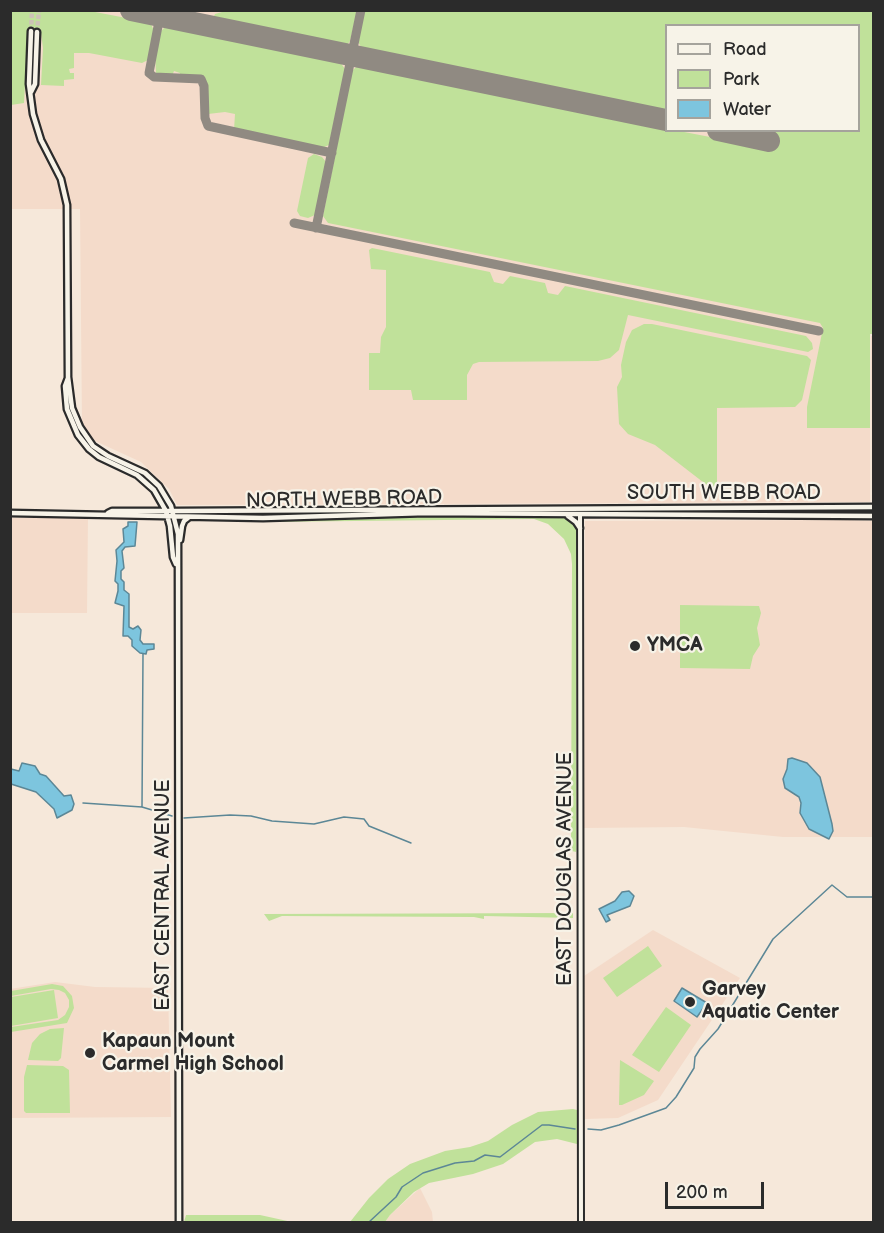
<!DOCTYPE html>
<style>
body{margin:0}
#map{position:relative;width:884px;height:1233px;overflow:hidden;background:#f6e8da;font-family:"Balsamiq Sans",sans-serif}
canvas{display:block}
.frame{position:absolute;inset:0;border:12px solid #2b2b2b;pointer-events:none}
.legend{position:absolute;left:665px;top:24px;width:195px;height:108px;box-sizing:border-box;background:#f7f3e8;border:2px solid #a5a39c;margin:0;padding:8px 10px;list-style:none;font-size:18px;color:#2b2b2b}
.legend li{display:flex;align-items:center;gap:12px;height:30px}
.legend b{width:30px;border:2px solid #a5a39c}
.scale{position:absolute;left:665px;top:1182px;width:99px;height:27px;box-sizing:border-box;border:3px solid #2b2b2b;border-top:0;padding-left:8px;font-size:18px;line-height:21px;white-space:nowrap;color:#2b2b2b;-webkit-text-stroke:4px #f7f3e8;paint-order:stroke}
</style>
<div id="map">
<canvas width="884" height="1233"></canvas>
<div class="frame"></div>
<ul class="legend">
<li><b style="height:8px;background:#f7f3e8"></b>Road</li>
<li><b style="height:16px;background:#c0e19a"></b>Park</li>
<li><b style="height:16px;background:#7dc5de"></b>Water</li>
</ul>
<div class="scale">200 m</div>
</div>
<script>
const ctx = document.querySelector('canvas').getContext('2d');
ctx.lineJoin = 'round';
function fill(path, color) { ctx.fillStyle = color; ctx.fill(path, 'evenodd'); }
const shape = rows => new Path2D(rows.map(r => 'M' + r).join(''));
function stroke(path, color, width, dash) { ctx.strokeStyle = color; ctx.lineWidth = width; ctx.lineCap = dash ? 'butt' : 'round'; ctx.setLineDash(dash || []); ctx.stroke(path); }
function drawText(font, color, halo, rows, align = 'center') {
  ctx.font = font + ' "Balsamiq Sans",sans-serif'; ctx.lineWidth = 4.5; ctx.setLineDash([]); ctx.textBaseline = 'middle'; ctx.strokeStyle = halo; ctx.fillStyle = color; for (const [text, x, y, turn = 0] of rows) {
    ctx.save(); ctx.translate(x, y); ctx.rotate((+turn || 0) * Math.PI / 180); ctx.textAlign = isNaN(turn) ? turn : align; if (halo) ctx.strokeText(text, 0, 0); ctx.fillText(text, 0, 0); ctx.restore();
  }
}
const built = shape([
 [10,11,873,11,874,334,870,334,870,502,177,505,169,489,141,462,93,440,84,433,82,426,80,209,11,209],
 [666,26,858,26,858,130,666,130],
 [871,336,874,336,874,502,872,502],
 [88,517,87,613,11,613,11,518],
 [849,520,873,521,873,837,783,837,684,827,584,828,585,521],
 [653,930,740,978,658,1100,618,1118,585,1119,584,976],
 [55,982,95,987,168,988,171,1117,11,1118,10,989],
 [420,1188,432,1212,433,1222,385,1222,390,1215]
]);
const green = shape([
 [229,10,357,10,357,11,350,41,347,45,343,46,214,20,213,18,215,14],
 [10,11,90,11,147,22,151,24,154,31,148,60,142,63,89,53,74,53,74,68,69,69,70,73,74,73,74,79,64,80,64,86,41,85,43,48,41,33,28,31,24,103,11,105],
 [364,11,873,11,874,334,870,334,870,428,807,428,807,407,823,328,820,323,328,223,323,216,352,71,357,66,666,128,666,130,679,131,767,148,771,131,858,130,858,26,666,26,666,112,363,50,358,42],
 [166,26,340,62,345,69,329,145,322,148,234,130,235,114,225,112,208,114,206,83,203,77,180,76,180,73,174,71,172,76,156,74,155,51,159,33],
 [314,154,322,157,326,162,315,215,308,218,300,216,297,211,308,158],
 [372,248,490,272,494,282,503,284,510,276,545,283,548,293,558,295,565,286,806,336,812,343,813,349,808,352,628,315,619,350,610,358,598,361,479,362,473,364,467,375,467,400,413,400,411,390,369,390,369,353,380,353,381,337,386,327,386,270,371,269,369,250],
 [644,324,652,324,807,356,811,360,802,400,795,407,717,408,717,487,712,489,655,445,628,434,619,424,617,387,622,377,621,365,626,342,632,330],
 [374,516,565,518,570,519,576,525,576,852,572,851,571,846,572,564,571,554,564,539,548,524,534,519,265,522,266,519],
 [680,605,759,606,761,613,757,628,760,645,753,656,750,669,680,668],
 [573,913,573,918,484,916,484,919,474,917,282,916,269,921,264,914],
 [648,946,662,966,617,997,603,978],
 [52,984,63,986,72,996,74,1008,67,1023,11,1032,11,1027,58,1020,65,1015,69,1007,69,1000,65,993,59,990,51,989,11,996,11,991],
 [54,990,58,1018,11,1026,11,997],
 [666,1007,691,1025,659,1072,632,1055],
 [64,1028,61,1058,58,1061,28,1060,32,1043,40,1034,50,1029],
 [620,1060,654,1081,644,1095,622,1105,619,1105],
 [27,1065,63,1066,69,1070,70,1113,26,1113,24,1111,24,1077],
 [573,1109,577,1110,578,1113,577,1144,557,1139,535,1142,503,1164,473,1174,429,1183,414,1192,390,1215,385,1222,350,1222,369,1198,388,1179,410,1164,445,1151,470,1147,488,1141,512,1125,538,1112],
 [186,1215,260,1215,292,1222,184,1222]
]);
const water = shape([
 [128,522,137,522,135,546,125,547,122,551,124,568,121,571,121,579,124,582,124,590,129,594,129,627,133,629,138,626,141,630,140,640,143,644,154,644,154,649,147,650,146,654,140,653,132,646,132,640,128,636,123,636,124,606,115,603,118,591,118,584,115,581,117,561,116,550,124,542,123,529,128,526,128,522],
 [792,758,807,763,820,777,832,824,833,831,829,839,809,829,800,813,801,803,799,797,785,788,783,779,787,769,788,759,792,758],
 [22,763,35,766,40,774,46,776,64,796,71,795,74,804,72,810,57,818,54,809,36,792,11,784,11,769,19,771,22,763],
 [629,891,634,896,630,906,607,915,610,920,606,922,599,909,615,901,622,892,629,891],
 [682,988,707,1003,697,1017,674,1001,682,988]
]);
const stream = shape([
 [83,803,142,807,172,816],
 [142,807,143,654],
 [184,818,230,815,251,816,272,821,314,824,344,817,364,819,369,826,411,843],
 [588,1129,601,1130,619,1125,666,1108,676,1097,694,1068,695,1057,700,1049,718,1029,773,939,832,885,847,897,874,897],
 [369,1222,396,1197,402,1187,423,1173,455,1163,474,1161,485,1155,500,1157,542,1125,549,1125,575,1129]
]);
const taxiway = shape([
 [132,11,140,10],
 [160,16,149,73,154,77,201,79,204,86,205,118,208,126,332,153],
 [294,223,819,331],
 [316,228,361,10]
]);
const runway = shape([
 [131,10,666,120],
 [718,130,769,141]
]);
const secondaryTunnel = shape([
 [31,31,32,10],
 [37,32,39,10]
]);
const tertiary = shape([
 [580,515,581,1222]
]);
const secondary = shape([
 [31,31,29,84,33,114,41,140,61,179,67,205,68,377,72,408,80,427,93,446,108,456,145,473,159,486,171,506,178,534,179,1222],
 [31,92,35,84,37,32],
 [68,378,65,386,67,409,78,435,89,449,99,457,137,475,154,490,166,511,170,526,173,557,176,564],
 [10,513,263,518,426,513,874,516],
 [108,513,112,511,178,511,874,507],
 [568,516,576,522,580,528],
 [180,540,182,526,184,521,188,518]
]);
const markers = [
 [635,646,6,"#2b2b2b"],
 [690,1002,6,"#2b2b2b"],
 [90,1053,6,"#2b2b2b"]
];
const streetNames = [
 ["SOUTH WEBB ROAD",724,494],
 ["NORTH WEBB ROAD",344,500,-1],
 ["EAST DOUGLAS AVENUE",566,869,-90],
 ["EAST CENTRAL AVENUE",164,895,-90]
];
const poiNames = [
 ["YMCA",647,646],
 ["Garvey",702,990],
 ["Aquatic Center",702,1013],
 ["Kapaun Mount",102,1042],
 ["Carmel High School",102,1065]
];
fill(built, '#f4dbca');
fill(green, '#c0e19a');
fill(water, '#7dc5de');
stroke(water, '#5c8796', 1.5);
stroke(stream, '#5c8796', 1.5);
stroke(taxiway, '#908a82', 9);
stroke(runway, '#908a82', 22);
stroke(secondaryTunnel, '#cdc2b7', 4.5, [4.5, 2]);
stroke(tertiary, '#2b2b2b', 8);
stroke(secondary, '#2b2b2b', 9);
stroke(tertiary, '#f7f3e8', 4);
stroke(secondary, '#f7f3e8', 4.5);
for (const [x, y, r, color] of markers) { const dot = new Path2D(); dot.arc(x, y, r, 0, 2 * Math.PI); ctx.fillStyle = color; ctx.fill(dot); stroke(dot, '#f7f3e8', 2); }
drawText('20px', '#2b2b2b', '#f7f3e8', streetNames);
drawText('bold 20px', '#2b2b2b', '#f7f3e8', poiNames, 'left');
</script>
